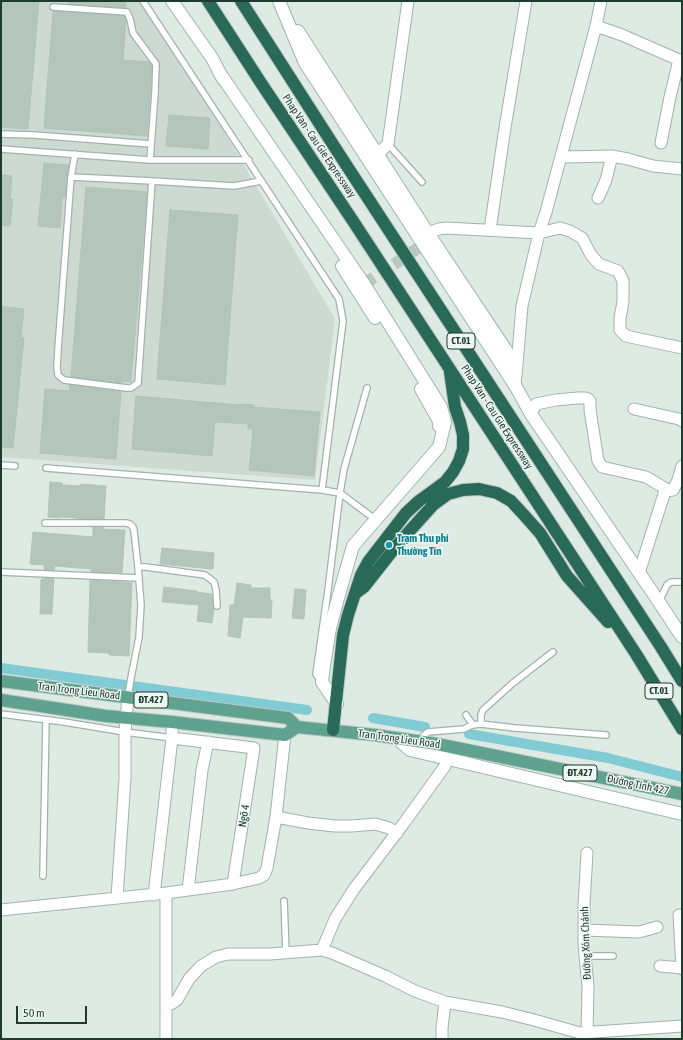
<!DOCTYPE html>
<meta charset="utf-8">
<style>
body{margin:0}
#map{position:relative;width:683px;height:1040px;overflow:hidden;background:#deebe4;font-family:"Asap Condensed",sans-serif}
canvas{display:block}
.frame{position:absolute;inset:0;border:2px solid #1e3b32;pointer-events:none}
.scale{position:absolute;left:16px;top:1006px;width:71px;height:18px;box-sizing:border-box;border:2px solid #1e3b32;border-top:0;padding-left:5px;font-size:12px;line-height:14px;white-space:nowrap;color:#1e3b32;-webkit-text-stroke:3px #eef7f2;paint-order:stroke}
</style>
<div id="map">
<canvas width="683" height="1040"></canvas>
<div class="frame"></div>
<div class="scale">50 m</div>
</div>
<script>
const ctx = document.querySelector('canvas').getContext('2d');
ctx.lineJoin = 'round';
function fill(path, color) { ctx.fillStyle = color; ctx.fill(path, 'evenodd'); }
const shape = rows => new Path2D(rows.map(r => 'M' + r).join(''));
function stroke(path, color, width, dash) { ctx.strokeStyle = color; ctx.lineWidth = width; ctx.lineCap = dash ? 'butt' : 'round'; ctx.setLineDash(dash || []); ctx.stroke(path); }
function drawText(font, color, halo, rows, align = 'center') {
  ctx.font = font + ' "Asap Condensed",sans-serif'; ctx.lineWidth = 3; ctx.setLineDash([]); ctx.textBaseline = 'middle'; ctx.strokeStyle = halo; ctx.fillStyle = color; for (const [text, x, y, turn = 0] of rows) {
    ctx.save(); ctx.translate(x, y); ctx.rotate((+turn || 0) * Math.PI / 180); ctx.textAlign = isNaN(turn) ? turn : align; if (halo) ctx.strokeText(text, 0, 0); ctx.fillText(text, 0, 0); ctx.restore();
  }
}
const built = shape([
 [1,1,147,1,335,319,315,480,1,457]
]);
const canal = shape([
 [1,668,307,710],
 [373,718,425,727],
 [469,734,608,758,682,777]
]);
const building = shape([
 [1,1,39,1,28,129,1,127,1,1],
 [69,1,126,1,126,8,69,4,69,1],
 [53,11,124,16,126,19,123,60,149,62,152,65,147,136,44,128,53,11],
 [169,115,210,118,208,149,166,146,169,115],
 [44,163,69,165,67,177,65,198,62,198,60,228,38,226,44,163],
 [1,175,12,176,10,199,13,199,10,226,1,225,3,195,1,195,1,175],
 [86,187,147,192,131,382,122,381,122,383,71,377,86,187],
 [170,210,238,215,225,385,157,379,170,210],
 [1,306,24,309,21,337,24,338,13,448,1,447,1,306],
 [70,385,121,392,116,459,40,453,45,389,69,391,70,385],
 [136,396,239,405,239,404,254,405,253,407,320,412,314,476,249,470,253,429,248,429,248,424,215,422,212,456,132,449,136,396],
 [50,482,62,483,62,485,80,486,81,484,106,486,104,519,77,519,77,518,60,517,60,518,48,517,50,482],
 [93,527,103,527,103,529,125,530,122,573,91,572,91,569,55,566,54,570,44,570,44,565,30,564,33,532,93,537,93,527],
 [162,548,214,553,213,569,160,564,162,548],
 [43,578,54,579,52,614,40,614,41,579,43,579,43,578],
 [90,580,122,582,132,583,129,656,109,655,109,653,88,652,90,580],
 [237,583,251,585,251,588,270,588,270,600,272,600,271,618,243,617,240,638,228,636,230,605,234,605,237,583],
 [164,587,197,591,197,592,212,594,213,606,214,609,212,623,197,621,199,605,162,602,164,587],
 [295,589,306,590,304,619,292,618,295,589]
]);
const secondaryTunnel = shape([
 [364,284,423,245]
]);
const lane = shape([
 [53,7,127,12,130,19,133,33,156,64,155,93,150,160],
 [1,134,34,135,151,144],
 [388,144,422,182],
 [1,149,150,160,249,160],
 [75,154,71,177,58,349,57,367,58,375,64,380,127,388,131,388,138,383,152,181],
 [71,177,152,181,234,186,261,181],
 [1,465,15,466],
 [46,468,322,490,343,321,339,299,143,1],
 [322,490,340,493,376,520],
 [45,523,126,523,130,524,133,527,134,531,138,567],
 [1,572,139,578],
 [659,602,667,585,671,582,682,582],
 [320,680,316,674,328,590,340,493,344,469,367,388],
 [128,696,131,678,139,637,141,605,138,567,146,567,205,575,214,582,216,590,217,606],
 [1,714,64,722,125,732,172,738],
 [466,715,473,725],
 [481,724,481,715,483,710,513,683,553,652],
 [420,741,423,736,428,732,464,729,472,725,481,724,515,728,606,735],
 [43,876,46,720],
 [284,901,286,952],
 [585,956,613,956]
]);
const street = shape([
 [596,26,622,35,679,60,682,60],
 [661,143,670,97,679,60],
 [377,155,388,144,408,1],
 [561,157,612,156,628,159,653,166,682,169],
 [598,198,606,180,612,156],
 [490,230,504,134,526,1],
 [428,233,439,229,446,228,539,233,560,228,570,231,582,238,591,255,599,264,618,271,623,281,623,302,620,318,620,330,626,336,682,348],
 [516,376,522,306,539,233,546,212,596,26,601,1],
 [634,409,679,419,682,421],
 [531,414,536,404,556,400,578,398,586,398,588,399,590,401,590,410,598,461,602,467,646,477,668,490],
 [639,573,665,491,673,490,678,480,682,466],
 [172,738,254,748,233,884],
 [276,817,308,823,335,826,352,826,375,824,389,828,397,833],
 [188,890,202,770,208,742],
 [154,895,172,738,172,722],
 [117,898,125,778,125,732,128,696],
 [1,910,166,893,233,884,259,878,264,875,267,868,276,817,285,735],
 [679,915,682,969],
 [584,930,639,932,657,927],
 [322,950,335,919,354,889,404,823,445,766,446,763,446,758],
 [660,966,682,968],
 [166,1005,171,1004,177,1000,189,979,201,966,216,957,228,954,270,954,322,950,332,953,385,976,415,991,445,1002,502,1012,534,1020,580,1033,682,1026],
 [587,1033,588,986,584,945,584,905,587,853],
 [166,1039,166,893],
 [442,1039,442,1028,445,1002]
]);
const secondary = shape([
 [172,1,212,58,223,79],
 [279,1,305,63,516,387,531,414,659,602,682,637],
 [298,31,428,233,510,356,515,382],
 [219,72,364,284,441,407,445,422,439,447,353,546,338,598,330,628,324,665,322,682,337,704],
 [342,266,375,318],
 [421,389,439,421,439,426],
 [396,738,410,750,682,814]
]);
const primary = shape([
 [1,681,288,718,297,727],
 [1,700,106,716,172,722,285,735,297,727,375,735,437,744,477,752,682,794]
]);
const highway = shape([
 [208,1,261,83,353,221,636,654,682,729],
 [241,1,341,157,661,647,682,681],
 [356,593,364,587,397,545,433,505,448,494,463,490,479,489,497,493,511,501,524,515,540,533,567,576,608,622],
 [333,730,343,635,348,615,361,575,368,562,406,513,419,501,445,482,453,472,459,461,463,449,463,435,460,422,455,407,450,372]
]);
const markers = [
 [389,545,4,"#0f9aa8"]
];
const shields = [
 [461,341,28],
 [659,691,28],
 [151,700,34],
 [580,773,34]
];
const shieldNames = [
 ["CT.01",461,341],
 ["CT.01",659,691],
 ["ĐT.427",151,700],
 ["ĐT.427",580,773]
];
const streetNames = [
 ["Phap Van - Cau Gie Expressway",319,146,56],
 ["Phap Van - Cau Gie Expressway",497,417,57],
 ["Tran Trong Lieu Road",79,691,7],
 ["Tran Trong Lieu Road",399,739,8],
 ["Đường Tỉnh 427",638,785,12],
 ["Ngõ 4",244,816,-81],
 ["Đường Xóm Chánh",586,943,-92]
];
const cultureNames = [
 ["Trạm Thu phí",397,539],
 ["Thường Tín",397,552]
];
fill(built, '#ccdad3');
stroke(canal, '#81ccd4', 10);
fill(building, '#b3c5bd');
stroke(building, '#b0c4bb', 1);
stroke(secondaryTunnel, '#b8c8c0', 12, [12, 6]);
stroke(lane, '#a1b3ab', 8);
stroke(street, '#a1b3ab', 13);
stroke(secondary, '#9cb7ac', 14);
stroke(primary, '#c0c8c6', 14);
stroke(highway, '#c0c8c6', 14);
stroke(lane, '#fff', 5.5);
stroke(street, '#fff', 11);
stroke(secondary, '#fff', 12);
stroke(primary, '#5fa38e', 12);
stroke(highway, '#296958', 12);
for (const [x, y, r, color] of markers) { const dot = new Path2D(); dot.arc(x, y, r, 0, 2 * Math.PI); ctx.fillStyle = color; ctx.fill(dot); stroke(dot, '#eef7f2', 1.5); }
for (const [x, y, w] of shields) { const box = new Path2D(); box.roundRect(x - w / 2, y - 8, w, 16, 3); ctx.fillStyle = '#eef7f2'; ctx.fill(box); stroke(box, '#1e3b32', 1); }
drawText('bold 10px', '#1e3b32', null, shieldNames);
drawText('11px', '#1e3b32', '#eef7f2', streetNames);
drawText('bold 11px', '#0d838f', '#eef7f2', cultureNames, 'left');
</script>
